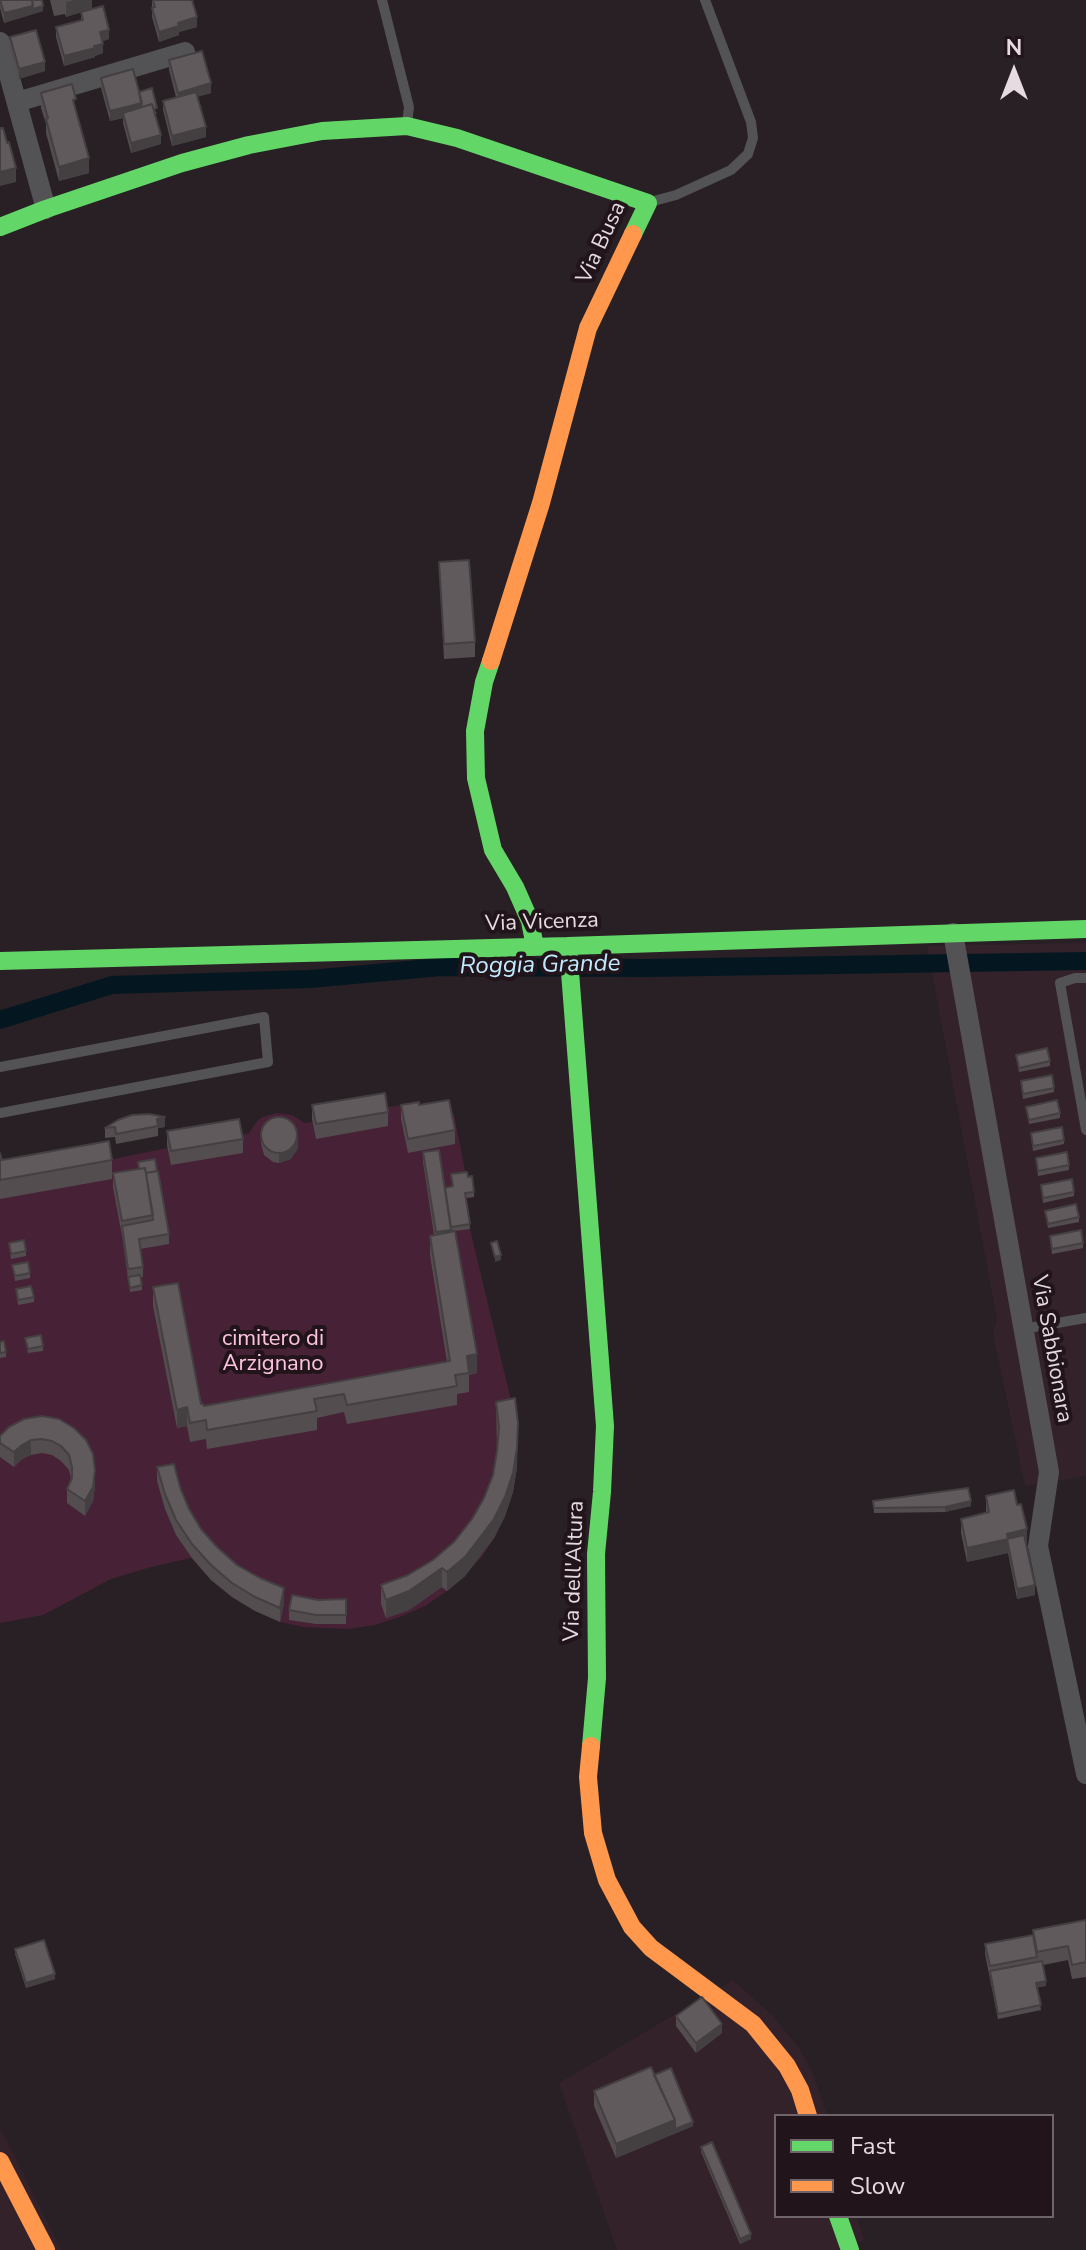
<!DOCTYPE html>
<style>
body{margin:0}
#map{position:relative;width:1086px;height:2250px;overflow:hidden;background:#282024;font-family:"Nunito Sans",sans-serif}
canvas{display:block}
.legend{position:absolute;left:774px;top:2114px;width:280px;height:104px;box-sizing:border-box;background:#21141a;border:2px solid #6f6469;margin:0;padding:10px 14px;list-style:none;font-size:24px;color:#e5dbe0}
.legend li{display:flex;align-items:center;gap:16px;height:40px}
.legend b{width:40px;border:2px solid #6f6469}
.north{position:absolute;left:974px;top:32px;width:80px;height:80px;-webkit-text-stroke:6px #21141a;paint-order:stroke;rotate:0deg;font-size:22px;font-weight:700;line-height:32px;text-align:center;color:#e5dbe0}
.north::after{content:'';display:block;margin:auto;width:28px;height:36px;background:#e5dbe0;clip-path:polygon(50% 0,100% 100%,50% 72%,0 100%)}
</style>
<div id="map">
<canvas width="1086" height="2250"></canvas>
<ul class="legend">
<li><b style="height:10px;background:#63d668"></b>Fast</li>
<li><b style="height:10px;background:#ff974d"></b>Slow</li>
</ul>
<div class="north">N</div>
</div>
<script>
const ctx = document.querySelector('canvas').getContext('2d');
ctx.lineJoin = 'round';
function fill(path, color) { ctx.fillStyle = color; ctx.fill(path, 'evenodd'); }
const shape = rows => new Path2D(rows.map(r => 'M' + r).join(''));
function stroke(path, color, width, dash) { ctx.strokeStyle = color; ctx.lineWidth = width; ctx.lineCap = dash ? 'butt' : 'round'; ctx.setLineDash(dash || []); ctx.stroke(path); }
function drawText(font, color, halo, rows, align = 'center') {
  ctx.font = font + ' "Nunito Sans",sans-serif'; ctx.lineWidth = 8; ctx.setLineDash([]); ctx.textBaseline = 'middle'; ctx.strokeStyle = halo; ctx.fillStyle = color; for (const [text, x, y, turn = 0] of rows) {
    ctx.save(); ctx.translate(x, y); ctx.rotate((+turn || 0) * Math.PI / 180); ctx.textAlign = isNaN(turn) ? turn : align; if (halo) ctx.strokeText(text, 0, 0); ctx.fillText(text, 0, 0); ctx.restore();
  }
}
const built = shape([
 [1086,943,1086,1476,1025,1486,993,1334,997,1319,927,946],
 [733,1980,774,2017,799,2048,812,2071,827,2116,776,2116,776,2216,856,2216,864,2240,837,2250,617,2250,559,2083],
 [0,2129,12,2151,61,2250,0,2250]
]);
const green = shape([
 [402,1105,454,1114,467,1181,474,1197,465,1199,470,1229,515,1417,518,1442,517,1467,513,1492,505,1516,494,1538,481,1558,447,1591,425,1606,400,1617,375,1625,348,1629,303,1627,280,1622,255,1611,232,1597,211,1580,191,1558,151,1567,111,1579,43,1615,0,1623,0,1172,109,1160,167,1148,167,1145,240,1135,249,1133,257,1121,263,1117,276,1113,292,1115,305,1123,312,1122,312,1119]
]);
const canal = shape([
 [0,1020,112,985,310,979,441,967,646,968,1086,961]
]);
const lane = shape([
 [382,0,409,107,407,124],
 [650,202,676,195,731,170,748,154,753,138,751,122,705,0],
 [1086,978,1075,978,1060,983,1086,1130],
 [0,1067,264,1017,268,1062,0,1113],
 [1023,1329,1086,1318]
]);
const street = shape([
 [0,42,46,209],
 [17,102,185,52],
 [953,933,1049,1472,1038,1546,1086,1774]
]);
const fast = shape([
 [0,227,46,209,182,163,249,145,322,131,407,126,457,138,648,203,633,234],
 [491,661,484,682,475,731,476,778,493,850,515,887,530,921,535,947],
 [568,946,605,1426,602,1492,596,1554,597,1678,591,1746],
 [0,961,568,946,1086,929],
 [838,2216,850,2250]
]);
const slow = shape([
 [491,661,541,503,588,328,633,234],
 [591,1746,588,1777,593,1833,607,1880,632,1927,651,1948,753,2024,787,2066,800,2090,808,2116],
 [0,2161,46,2250]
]);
const wall = shape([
 [0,0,43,11,4,23,0,8],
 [50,0,92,0,92,9,109,39,103,41,103,53,95,56,95,57,64,66,56,37,56,27,81,20,81,12,66,17,65,14,54,16],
 [152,0,192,0,197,27,179,32,179,35,159,42,152,17],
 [10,37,45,71,19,79,10,47],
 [169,60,211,93,197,97,206,137,172,146,163,110,163,101,176,97,169,70],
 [101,78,139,92,157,113,155,114,161,144,131,153,123,123,123,118,110,121,101,88],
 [41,93,76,113,89,173,59,181,46,133,46,124,41,108],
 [439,562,475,642,475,657,444,659],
 [1016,1055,1050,1061,1050,1066,1019,1072],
 [1021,1081,1054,1088,1054,1092,1023,1099],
 [312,1105,388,1112,388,1126,316,1139,312,1119],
 [401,1105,419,1105,455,1130,455,1144,408,1153,401,1119],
 [1026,1107,1060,1113,1060,1118,1029,1124],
 [118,1120,165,1127,158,1128,158,1136,116,1144,115,1137,105,1138,105,1128],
 [167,1131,243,1139,243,1153,171,1165,167,1145],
 [261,1133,298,1148,291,1159,279,1163,273,1162,264,1155,261,1143],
 [1031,1133,1064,1140,1064,1144,1033,1151],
 [423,1152,445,1188,453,1187,451,1174,468,1177,474,1192,474,1197,466,1198,470,1229,455,1231,477,1373,469,1375,469,1392,457,1394,457,1405,347,1424,344,1412,317,1418,317,1430,207,1449,206,1439,190,1442,187,1426,177,1428,153,1306,153,1287,201,1404,204,1406,447,1362,430,1255,430,1236,434,1235,423,1162],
 [0,1153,2,1160,112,1160,112,1179,0,1199],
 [1036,1158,1069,1165,1069,1170,1038,1176],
 [138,1162,169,1234,169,1244,140,1249,143,1267,143,1277,141,1277,142,1290,130,1292,122,1236,113,1187,113,1173,138,1169],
 [1041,1185,1074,1192,1074,1196,1043,1203],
 [1045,1211,1079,1217,1079,1222,1048,1228],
 [1050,1236,1083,1243,1083,1248,1052,1254],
 [9,1243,26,1251,26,1256,11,1259],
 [12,1265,30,1273,30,1278,15,1281],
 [16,1289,34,1297,34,1302,18,1305],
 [25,1338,43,1346,43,1351,28,1353],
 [0,1342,6,1352,6,1357,0,1358],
 [496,1402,517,1467,513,1492,505,1516,494,1538,465,1576,447,1591,442,1587,409,1610,386,1618,381,1604,381,1585,408,1575,433,1560,454,1542,472,1519,484,1498,493,1475,497,1451],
 [42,1416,95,1485,93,1501,85,1516,67,1503,67,1489,71,1478,69,1470,61,1461,52,1455,42,1453,31,1455,22,1459,14,1467,0,1457,0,1436],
 [157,1467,180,1487,189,1509,201,1529,217,1547,284,1603,280,1622,255,1611,232,1597,211,1580,192,1558,176,1535,165,1509,157,1481],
 [986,1496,1027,1544,1035,1595,1017,1599,1008,1553,967,1562,961,1533,961,1519,986,1513],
 [873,1501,971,1506,945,1512,874,1513],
 [346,1599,346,1624,316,1624,289,1620,289,1610,318,1600],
 [1086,1920,1086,1977,1072,1979,1068,1960,1043,1965,1046,1986,1037,1987,1041,2010,998,2019,985,1954,985,1944,1033,1935,1033,1930],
 [15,1949,55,1979,26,1988,15,1954],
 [676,2016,722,2033,696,2053,676,2026],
 [654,2075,693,2126,616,2158,594,2106,594,2091],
 [701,2147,751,2239,740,2244,701,2152]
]);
const shadedWall = shape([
 [74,0,92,0,92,9,66,17,66,2],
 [33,6,43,6,43,11,4,23,4,13],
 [197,17,197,27,179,32,179,35,159,42,159,32,178,23],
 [109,30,109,39,100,42,100,32],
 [103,44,103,53,95,56,95,57,64,66,64,56],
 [45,62,45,71,19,79,19,69],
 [211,83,211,93,178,102,178,93],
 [142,103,142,112,123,113,123,118,110,121,110,111],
 [206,127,206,137,172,146,172,136],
 [161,135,161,144,131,153,131,143],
 [89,158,89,173,59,181,59,167],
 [16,168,16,182,0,186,0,172],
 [165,1117,165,1127,158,1128,157,1119],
 [298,1138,298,1148,291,1159,279,1163,279,1153],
 [501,1255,501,1260,495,1262,495,1257],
 [477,1354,477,1373,469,1375,467,1356],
 [187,1407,187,1426,177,1428,177,1410],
 [518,1423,517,1467,513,1492,505,1516,494,1538,465,1576,447,1591,447,1572,465,1557],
 [31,1440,31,1455,22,1459,14,1467,14,1452,22,1445],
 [95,1470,95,1485,93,1501,85,1516,85,1501],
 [971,1501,971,1506,945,1512,945,1507],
 [1027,1529,1027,1544,1009,1548,1008,1543,1008,1553,967,1562,967,1548,1007,1534],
 [442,1568,442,1587,409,1610,386,1618,386,1600],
 [1035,1585,1035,1595,1017,1599,1017,1589],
 [284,1588,284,1603,280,1622,280,1608],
 [55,1974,55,1979,26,1988,26,1983],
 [1046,1981,1046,1986,1036,1988,1036,1983],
 [722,2024,722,2033,696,2053,696,2043],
 [675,2120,693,2122,693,2126,616,2158,616,2144],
 [751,2234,751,2239,740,2244,740,2239]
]);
const building = shape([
 [0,0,32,0,33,6,4,13,0,0],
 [32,0,42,0,43,6,33,9,32,0],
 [153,0,192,0,197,17,178,23,179,26,159,32,152,8,155,7,153,0],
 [103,6,109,30,100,32,103,44,94,46,95,48,64,56,56,27,83,20,81,12,103,6],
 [36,30,45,62,19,69,10,37,36,30],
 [202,51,211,83,178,93,169,60,202,51],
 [133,69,142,103,110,111,101,78,133,69],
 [72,84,76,99,73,100,89,158,59,167,46,119,48,118,41,93,72,84],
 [152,88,157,108,154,109,152,104,142,107,139,92,152,88],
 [196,92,206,127,172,136,163,101,196,92],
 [152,104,161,135,131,143,123,113,152,104],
 [0,128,3,128,7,143,9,142,16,168,0,172,0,128],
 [469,560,475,642,444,644,439,562,469,560],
 [1047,1048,1050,1061,1019,1068,1016,1055,1047,1048],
 [1052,1075,1054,1088,1023,1094,1021,1081,1052,1075],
 [385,1093,388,1112,316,1124,312,1105,385,1093],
 [449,1100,455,1130,408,1139,401,1105,419,1102,419,1105,449,1100],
 [1057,1100,1060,1113,1029,1120,1026,1107,1057,1100],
 [149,1114,165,1117,157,1119,158,1126,116,1134,115,1127,105,1128,118,1120,132,1115,149,1114],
 '261 1135a18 18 0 1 1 36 0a18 18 0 1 1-36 0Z',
 [239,1119,243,1139,171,1151,167,1131,239,1119],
 [1062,1127,1064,1140,1033,1146,1031,1133,1062,1127],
 [109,1141,112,1160,0,1180,0,1153,2,1160,109,1141],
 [439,1150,451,1230,436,1232,423,1152,439,1150],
 [1067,1152,1069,1165,1038,1171,1036,1158,1067,1152],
 [155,1159,157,1171,146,1173,145,1168,139,1169,138,1162,155,1159],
 [145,1168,153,1215,122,1221,113,1173,145,1168],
 [158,1171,169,1234,139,1239,143,1267,128,1269,122,1226,153,1220,146,1173,158,1171],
 [467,1172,468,1177,472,1176,474,1192,465,1193,470,1224,451,1227,445,1188,453,1186,451,1174,467,1172],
 [1072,1179,1074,1192,1043,1198,1041,1185,1072,1179],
 [1076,1204,1079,1217,1048,1224,1045,1211,1076,1204],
 [1081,1230,1083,1243,1052,1249,1050,1236,1081,1230],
 [455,1231,477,1354,467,1356,469,1373,455,1375,457,1386,347,1405,344,1394,314,1399,317,1411,207,1430,206,1420,190,1423,187,1407,177,1410,153,1287,178,1283,201,1404,203,1404,204,1406,450,1361,430,1236,455,1231],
 [24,1240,26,1251,11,1254,9,1243,24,1240],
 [497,1241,501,1255,495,1257,491,1243,497,1241],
 [28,1262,30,1273,15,1276,12,1265,28,1262],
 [140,1275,142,1285,130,1288,128,1277,140,1275],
 [31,1286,34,1297,18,1300,16,1289,31,1286],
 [41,1335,43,1346,28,1349,25,1338,41,1335],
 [4,1341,6,1352,0,1353,0,1342,4,1341],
 [515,1398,518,1423,517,1448,513,1473,505,1497,494,1519,465,1557,447,1572,442,1568,409,1591,386,1600,381,1585,408,1575,433,1560,454,1542,472,1519,484,1498,493,1475,497,1451,499,1427,496,1402,515,1398],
 [42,1416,59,1419,74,1428,86,1440,93,1454,95,1470,93,1487,85,1501,67,1489,72,1478,72,1467,69,1455,61,1446,52,1441,42,1439,31,1440,22,1445,14,1452,0,1443,0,1436,9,1427,24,1419,42,1416],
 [174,1464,180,1487,189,1509,201,1529,217,1547,237,1565,260,1578,284,1588,280,1608,255,1597,232,1583,211,1565,192,1544,176,1520,165,1494,157,1467,174,1464],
 [968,1488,971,1501,945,1507,874,1508,873,1501,968,1488],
 [1014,1490,1017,1505,1021,1504,1027,1529,1007,1534,1008,1539,967,1548,961,1519,989,1512,986,1496,1014,1490],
 [1024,1535,1035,1585,1017,1589,1007,1539,1024,1535],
 [292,1595,318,1600,346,1599,346,1615,316,1615,289,1610,292,1595],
 [1086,1920,1086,1962,1072,1965,1068,1946,1037,1952,1033,1930,1086,1920],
 [1033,1935,1037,1957,990,1966,985,1944,1033,1935],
 [44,1940,55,1974,26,1983,15,1949,44,1940],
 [1042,1961,1046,1981,1036,1983,1041,2005,998,2014,990,1971,1042,1961],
 [702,1997,722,2024,696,2043,676,2016,702,1997],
 [651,2067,675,2120,616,2144,594,2091,651,2067],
 [671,2068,693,2122,675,2129,675,2120,654,2075,671,2068],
 [712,2142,751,2234,740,2239,701,2147,712,2142]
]);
const streetNames = [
 ["Via Busa",602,243,-65],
 ["Via Vicenza",542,923,-2],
 ["Via Sabbionara",1051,1349,80],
 ["Via dell'Altura",575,1571,-88]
];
const parkNames = [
 ["cimitero di",273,1340],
 ["Arzignano",273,1365]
];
const waterNames = [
 ["Roggia Grande",540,966,-1]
];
fill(built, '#34222b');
fill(green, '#472136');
stroke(canal, '#041721', 18);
stroke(lane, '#535254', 10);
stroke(street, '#535254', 20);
stroke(fast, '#63d668', 18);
stroke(slow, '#ff974d', 18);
fill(wall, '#534d50');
fill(shadedWall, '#443f41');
fill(building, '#615a5d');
stroke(building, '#443f41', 2);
drawText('22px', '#e5dbe0', '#21141a', streetNames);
drawText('22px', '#fec2e0', '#21141a', parkNames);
drawText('italic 24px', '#c0ebff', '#21141a', waterNames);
</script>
